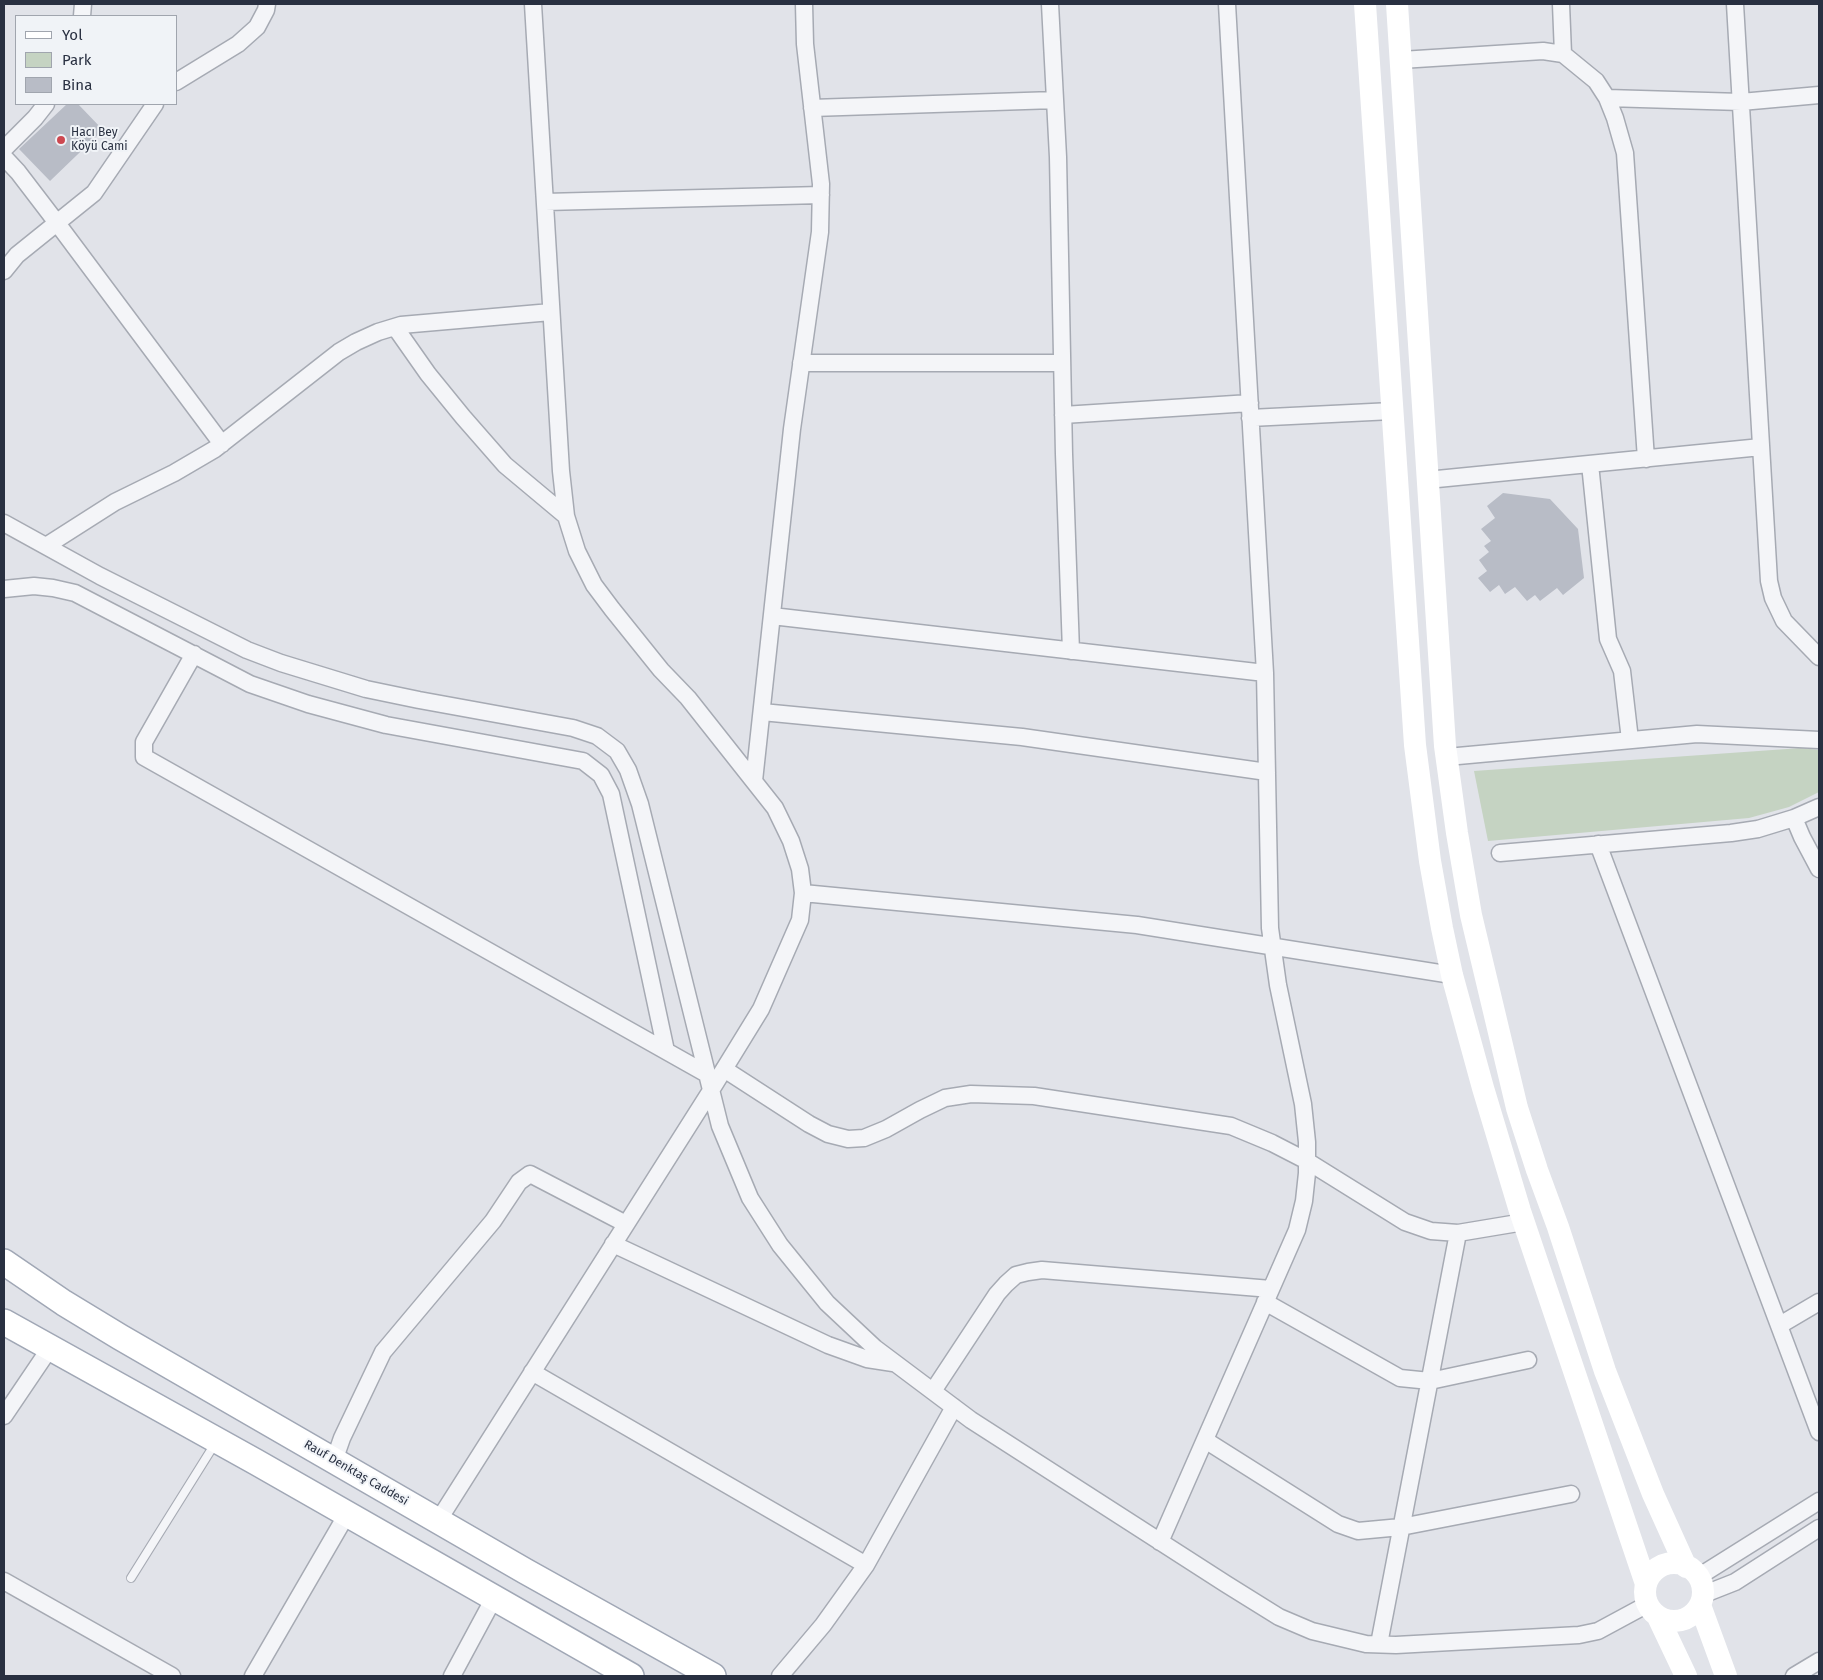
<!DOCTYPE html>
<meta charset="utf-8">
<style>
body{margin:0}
#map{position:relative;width:1823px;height:1680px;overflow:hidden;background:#e1e3e9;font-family:"Fira Sans",sans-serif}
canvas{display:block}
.frame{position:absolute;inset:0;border:5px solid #293041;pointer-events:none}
.legend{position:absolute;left:15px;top:15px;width:162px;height:90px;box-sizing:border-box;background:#f0f3f7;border:1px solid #a0a5ae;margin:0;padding:6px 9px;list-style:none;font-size:15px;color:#293041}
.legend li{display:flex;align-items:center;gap:10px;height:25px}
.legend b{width:25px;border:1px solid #a0a5ae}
</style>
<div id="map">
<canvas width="1823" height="1680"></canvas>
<div class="frame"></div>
<ul class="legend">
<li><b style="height:6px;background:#fff"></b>Yol</li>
<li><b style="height:14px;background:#c5d3c2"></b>Park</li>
<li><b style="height:14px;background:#b8bcc6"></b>Bina</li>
</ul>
</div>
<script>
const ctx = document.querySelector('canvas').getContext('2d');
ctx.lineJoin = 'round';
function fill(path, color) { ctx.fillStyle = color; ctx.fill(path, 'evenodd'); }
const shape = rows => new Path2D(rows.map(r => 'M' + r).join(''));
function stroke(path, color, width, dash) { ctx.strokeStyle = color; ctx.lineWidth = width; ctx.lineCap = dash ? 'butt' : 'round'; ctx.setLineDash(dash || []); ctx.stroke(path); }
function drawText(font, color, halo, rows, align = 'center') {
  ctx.font = font + ' "Fira Sans",sans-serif'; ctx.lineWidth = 4; ctx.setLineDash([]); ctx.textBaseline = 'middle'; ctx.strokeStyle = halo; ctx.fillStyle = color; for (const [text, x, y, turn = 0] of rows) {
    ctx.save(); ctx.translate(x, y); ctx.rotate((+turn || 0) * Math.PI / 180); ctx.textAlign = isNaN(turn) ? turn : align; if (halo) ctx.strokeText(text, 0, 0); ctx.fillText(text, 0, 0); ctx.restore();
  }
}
const green = shape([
 [1801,748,1819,750,1819,792,1789,807,1749,818,1488,841,1474,771]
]);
const building = shape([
 [67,104,78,104,103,130,50,181,19,149],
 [1503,493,1550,499,1578,529,1584,578,1563,595,1557,588,1540,601,1535,595,1527,601,1515,587,1505,594,1499,585,1490,592,1478,578,1487,571,1479,560,1489,552,1484,546,1491,541,1481,529,1495,518,1487,506]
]);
const service = shape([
 [131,1578,216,1442]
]);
const minor = shape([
 [1050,4,1058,157,1064,454,1071,651],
 [1561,4,1563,54],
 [1735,4,1769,581,1773,598,1784,621,1819,657],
 [82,16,83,4],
 [1401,60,1543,51,1563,54,1596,81,1607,98,1615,118,1625,153,1646,459],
 [176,82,238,44,257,27,266,10,267,4],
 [1607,98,1741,102,1819,95],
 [812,108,1055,100],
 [4,149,35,118,46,104],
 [4,157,18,172,57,223,222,444],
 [545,202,821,195],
 [4,271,17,255,94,193,155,104],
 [395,327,428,374,463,417,505,465,566,516],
 [801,363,1062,363],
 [1063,415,1250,403],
 [1250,418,1392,411],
 [1590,464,1608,639,1622,671,1630,740],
 [1427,480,1761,447],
 [4,523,100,576,247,650,281,663,366,689,419,700,573,728,597,736,617,751,628,770,640,804,720,1126,750,1198,780,1245,827,1303,875,1348,971,1420,1226,1584,1279,1617,1312,1631,1366,1644,1396,1645,1579,1635,1598,1631,1648,1604],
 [46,546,115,502,174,473,215,449,339,352,356,342,378,332,401,325,551,312],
 [4,589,34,586,53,588,75,593,250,684,308,704,386,725,583,761,601,775,611,794,666,1051],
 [772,616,1265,673],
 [194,654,144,742,144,757,705,1073],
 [762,712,1022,737,1267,772],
 [1447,757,1697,734,1819,740],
 [754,781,792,429,820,232,821,184,805,44,804,4],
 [1794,818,1802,837,1819,869],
 [1598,844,1819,1432],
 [1500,853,1731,833,1758,829,1794,818,1819,807],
 [803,893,1137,925,1452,975],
 [724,1069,809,1124,828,1134,848,1139,864,1138,886,1129,920,1110,945,1098,971,1094,1034,1096,1231,1126,1272,1143,1307,1161,1405,1222,1431,1231,1458,1233,1524,1222],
 [613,1244,828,1345,867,1359,893,1363],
 [1265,1302,1400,1378,1430,1381,1528,1360],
 [1780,1325,1819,1302],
 [532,1372,866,1565],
 [933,1391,997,1294,1006,1284,1016,1275,1028,1272,1042,1270,1271,1289],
 [4,1416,50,1348],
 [1205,1440,1338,1524,1358,1531,1401,1527,1571,1494],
 [334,1461,342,1438,383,1352,493,1221,519,1182,530,1174,626,1224],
 [438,1521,710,1092,761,1009,800,920,803,893,800,869,791,841,775,808,688,698,661,670,612,609,594,585,577,551,566,516,561,471,533,4],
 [1160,1542,1297,1230,1304,1201,1307,1173,1307,1142,1303,1104,1278,985,1270,928,1265,673,1227,4],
 [1698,1577,1819,1501],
 [4,1581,172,1676],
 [1702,1595,1735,1582,1819,1528],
 [1379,1644,1458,1233],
 [253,1676,347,1514],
 [452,1676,494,1598],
 [780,1676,823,1625,866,1565,954,1407],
 [1794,1676,1819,1661]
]);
const secondary = shape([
 [1365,4,1415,745,1430,861,1442,928,1452,975,1483,1088,1520,1211,1646,1584],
 [1397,4,1445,746,1457,833,1471,915,1517,1108,1537,1170,1558,1227,1605,1371,1653,1494,1686,1567],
 '1645 1592a29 29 0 1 1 58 0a29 29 0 1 1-58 0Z',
 [1700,1605,1726,1676],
 [1658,1617,1686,1676]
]);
const primary = shape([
 [4,1262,64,1303,120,1337,525,1571,713,1676],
 [4,1322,256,1462,631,1676]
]);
const markers = [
 [61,140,5,"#cd4850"]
];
const poiNames = [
 ["Hacı Bey",71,133],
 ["Köyü Cami",71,147]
];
const streetNames = [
 ["Rauf Denktaş Caddesi",356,1473,30]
];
fill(green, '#c5d3c2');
fill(building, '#b8bcc6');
stroke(service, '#a6aab3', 10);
stroke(minor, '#a6aab3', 19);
stroke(primary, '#a0a7b5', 28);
stroke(service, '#f4f5f8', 8);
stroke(minor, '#f4f5f8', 16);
stroke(secondary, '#fff', 22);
stroke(primary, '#fff', 25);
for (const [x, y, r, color] of markers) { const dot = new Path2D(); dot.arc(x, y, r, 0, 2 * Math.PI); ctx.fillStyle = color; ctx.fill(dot); stroke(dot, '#f0f3f7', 2); }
drawText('12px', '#293041', '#f0f3f7', poiNames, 'left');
drawText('12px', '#293041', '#f0f3f7', streetNames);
</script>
